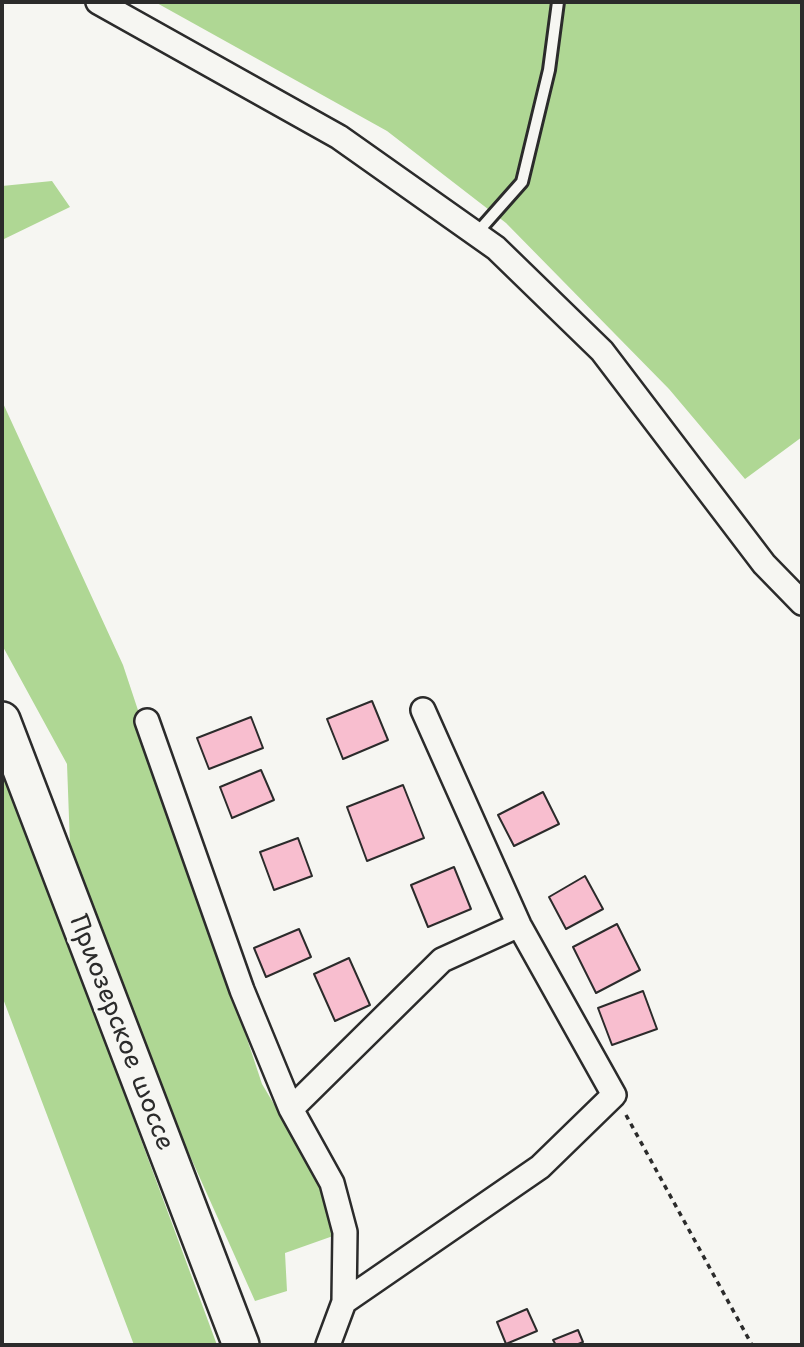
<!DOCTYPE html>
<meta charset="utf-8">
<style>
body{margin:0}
#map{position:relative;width:804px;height:1347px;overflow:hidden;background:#f6f6f2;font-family:"Shantell Sans",sans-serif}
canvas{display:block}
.frame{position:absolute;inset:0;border:4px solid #2b2b2b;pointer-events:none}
</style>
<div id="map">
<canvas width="804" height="1347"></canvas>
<div class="frame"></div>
</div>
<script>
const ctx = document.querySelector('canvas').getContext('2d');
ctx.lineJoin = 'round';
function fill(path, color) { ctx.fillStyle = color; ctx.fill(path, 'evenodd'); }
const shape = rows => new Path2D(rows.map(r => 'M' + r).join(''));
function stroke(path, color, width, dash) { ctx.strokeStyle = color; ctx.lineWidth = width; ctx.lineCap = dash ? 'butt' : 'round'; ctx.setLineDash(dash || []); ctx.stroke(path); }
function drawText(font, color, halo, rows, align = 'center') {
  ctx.font = font + ' "Shantell Sans",sans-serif'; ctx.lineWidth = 7; ctx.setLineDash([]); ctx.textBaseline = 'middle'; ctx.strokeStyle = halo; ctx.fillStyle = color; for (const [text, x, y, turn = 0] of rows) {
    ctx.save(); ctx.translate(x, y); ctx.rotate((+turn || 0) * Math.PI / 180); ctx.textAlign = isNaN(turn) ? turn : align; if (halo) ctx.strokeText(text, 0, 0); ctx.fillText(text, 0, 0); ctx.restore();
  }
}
const green = shape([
 [155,2,802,2,802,437,745,479,669,389,506,223,387,131],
 [52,181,70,207,2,240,2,186],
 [2,401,123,665,262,1084,322,1185,333,1236,285,1253,287,1291,255,1301,100,955,70,845,67,764,2,645],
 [2,764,217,1345,134,1345,2,996]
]);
const building = shape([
 [372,701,388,740,343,759,327,719,372,701],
 [251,717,263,748,209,769,197,738,251,717],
 [261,770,274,800,232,818,220,787,261,770],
 [403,785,424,838,367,861,347,807,403,785],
 [543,792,559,824,514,846,498,815,543,792],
 [298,838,312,876,274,890,260,852,298,838],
 [454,867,471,909,428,927,411,885,454,867],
 [585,876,603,909,566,929,549,897,585,876],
 [617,924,640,970,596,993,573,947,617,924],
 [299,929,311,957,266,977,254,948,299,929],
 [349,958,370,1005,335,1021,314,974,349,958],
 [643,991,657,1029,612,1045,598,1008,643,991],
 [527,1309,537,1331,506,1344,497,1322,527,1309],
 [578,1330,583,1342,576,1345,556,1345,553,1340,578,1330]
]);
const path = shape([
 [626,1115,752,1345]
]);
const lane = shape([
 [476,234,522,182,549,70,558,2]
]);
const street = shape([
 [98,2,339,137,496,248,602,351,764,564,802,603],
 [147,721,242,990,291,1109,332,1183,345,1232,344,1302,328,1345],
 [291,1109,442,960,519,925],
 [344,1302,540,1167,614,1095,519,925,423,710]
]);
const primary = shape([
 [2,720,241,1345]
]);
const streetNames = [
 ["Приозерское шоссе",121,1033,69]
];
fill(green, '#afd794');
fill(building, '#f8becf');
stroke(building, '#2b2b2b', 2);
stroke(lane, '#2b2b2b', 16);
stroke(street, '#2b2b2b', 28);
stroke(primary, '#2b2b2b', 40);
stroke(path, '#2b2b2b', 3.5, [5, 5]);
stroke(lane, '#f6f6f2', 10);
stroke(street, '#f6f6f2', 23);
stroke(primary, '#f6f6f2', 35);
drawText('26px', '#2b2b2b', '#f6f6f2', streetNames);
</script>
